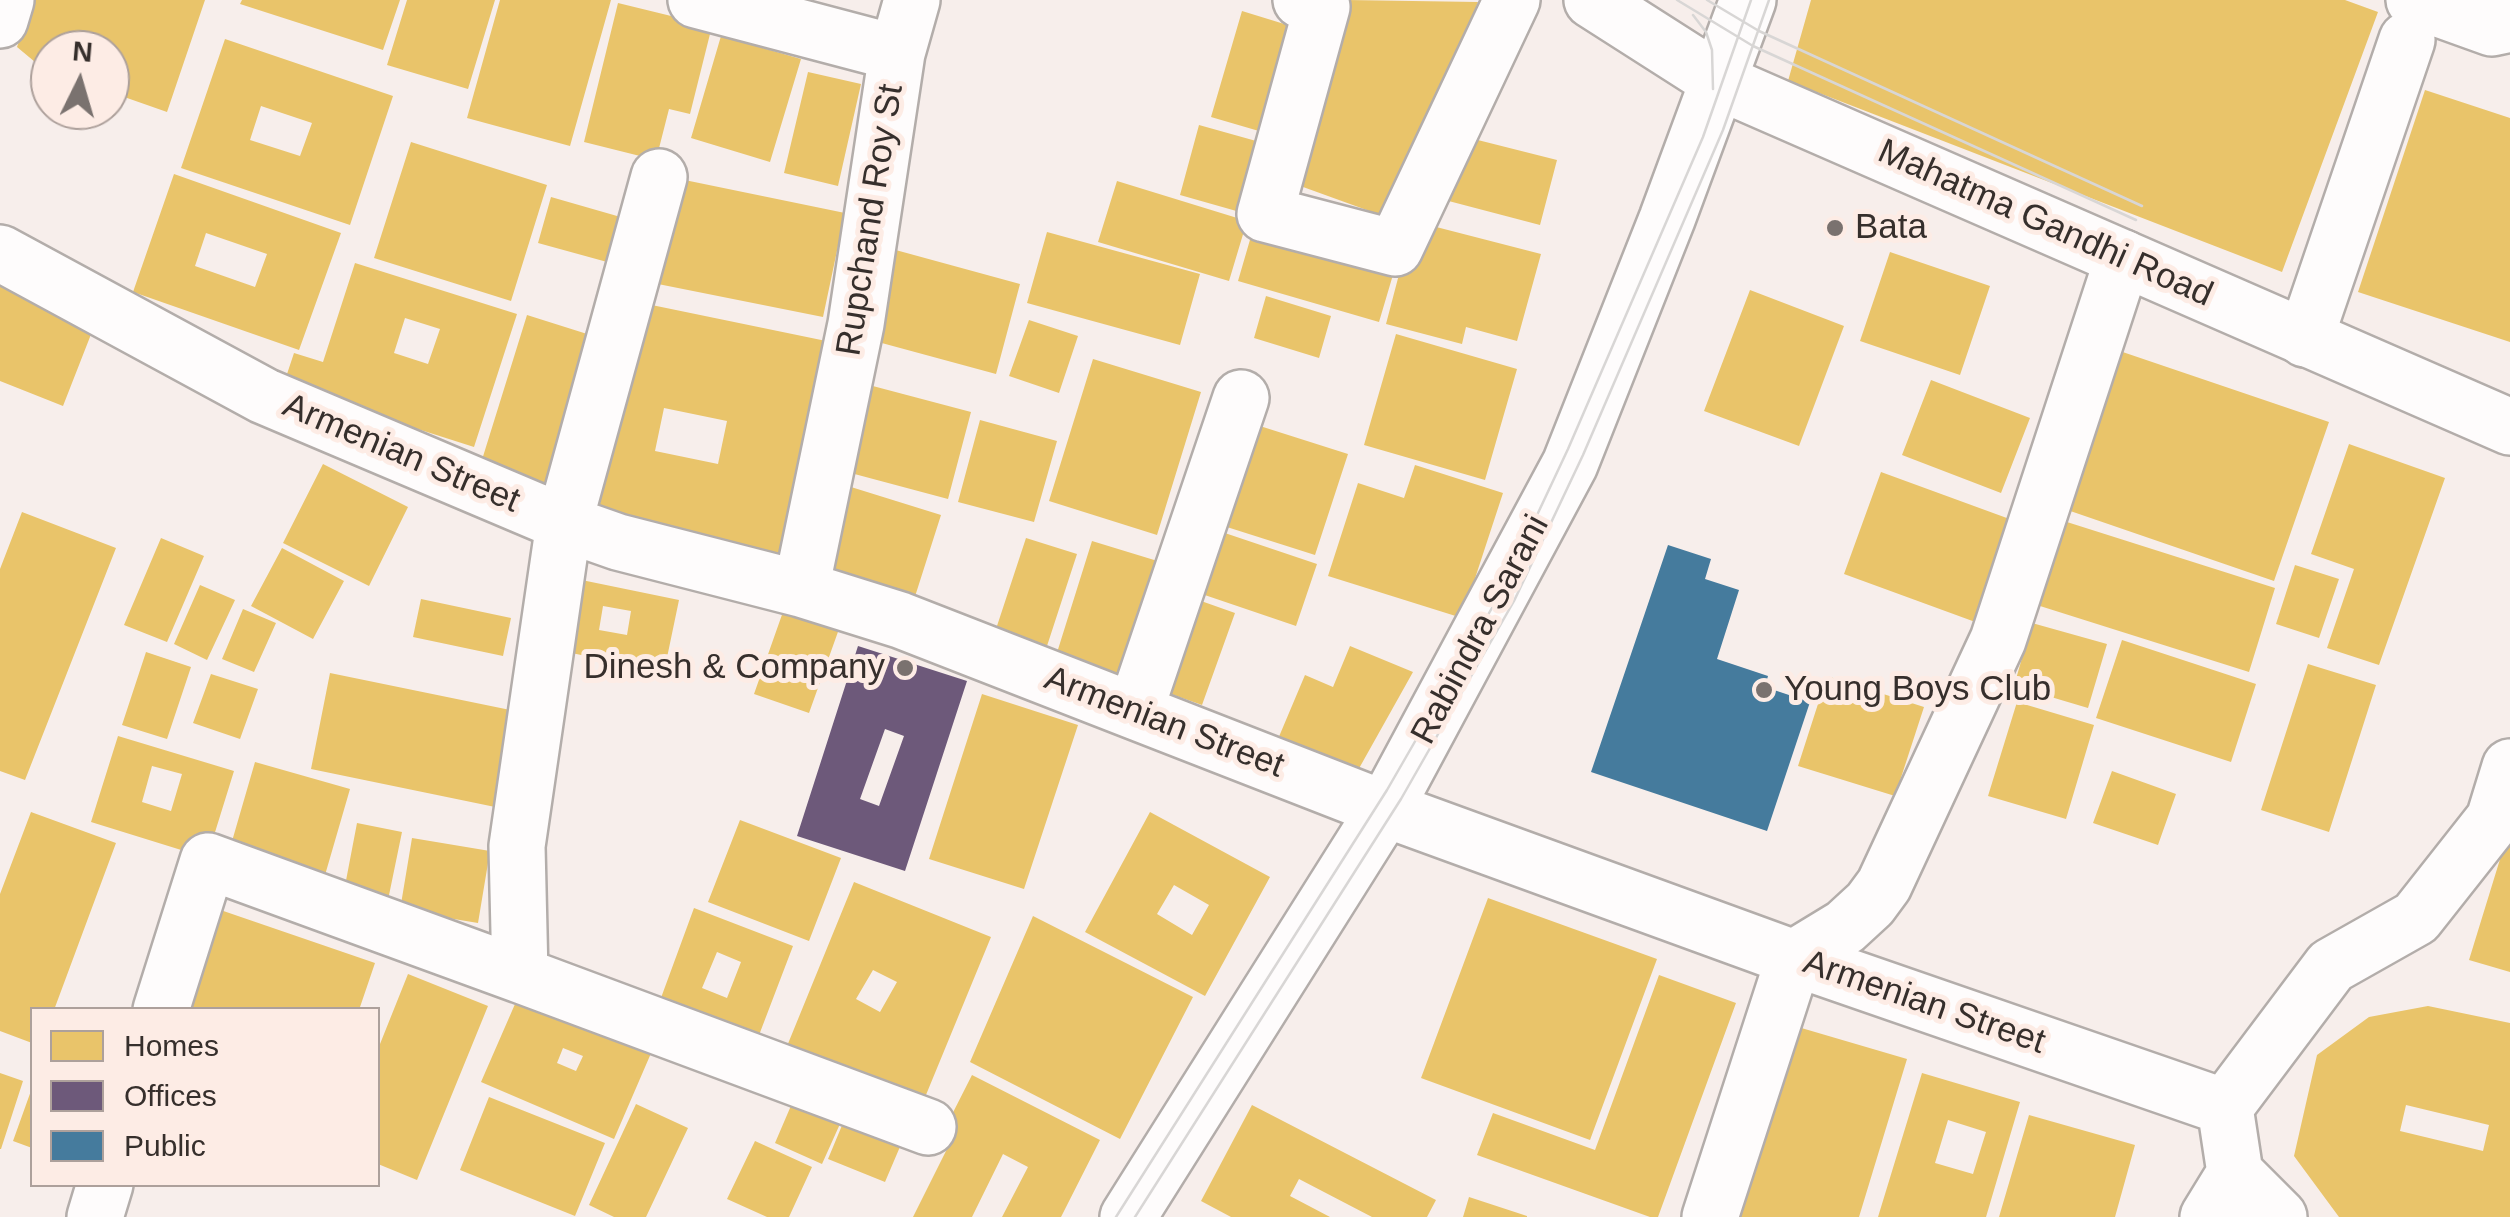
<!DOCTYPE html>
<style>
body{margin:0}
#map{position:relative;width:2510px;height:1217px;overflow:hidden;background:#f7eeeb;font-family:Arial,sans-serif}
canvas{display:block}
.legend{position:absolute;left:30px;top:1007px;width:350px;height:180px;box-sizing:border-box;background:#fdece5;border:2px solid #ada09b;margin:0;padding:12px 18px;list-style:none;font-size:30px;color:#362f2c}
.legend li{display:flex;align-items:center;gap:20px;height:50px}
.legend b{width:50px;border:2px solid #ada09b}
.north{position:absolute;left:30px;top:30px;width:100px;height:100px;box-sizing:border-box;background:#fdece5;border:2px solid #ada09b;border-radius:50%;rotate:5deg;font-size:28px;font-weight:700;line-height:40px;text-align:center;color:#362f2c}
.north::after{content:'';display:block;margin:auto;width:35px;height:45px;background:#7a726f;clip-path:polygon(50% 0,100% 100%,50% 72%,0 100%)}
</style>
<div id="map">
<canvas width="2510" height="1217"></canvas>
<ul class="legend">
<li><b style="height:28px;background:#e9c46a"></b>Homes</li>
<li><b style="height:28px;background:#6d597a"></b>Offices</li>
<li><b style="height:28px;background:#457b9d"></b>Public</li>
</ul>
<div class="north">N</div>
</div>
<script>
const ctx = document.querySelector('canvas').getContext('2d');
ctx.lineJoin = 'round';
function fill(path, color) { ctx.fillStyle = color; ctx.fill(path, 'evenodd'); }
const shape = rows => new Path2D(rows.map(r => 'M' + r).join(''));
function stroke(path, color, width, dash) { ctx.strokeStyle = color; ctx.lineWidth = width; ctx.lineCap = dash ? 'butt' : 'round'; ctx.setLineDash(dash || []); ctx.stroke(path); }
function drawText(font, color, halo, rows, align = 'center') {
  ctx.font = font + ' Arial,sans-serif'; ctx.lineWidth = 10; ctx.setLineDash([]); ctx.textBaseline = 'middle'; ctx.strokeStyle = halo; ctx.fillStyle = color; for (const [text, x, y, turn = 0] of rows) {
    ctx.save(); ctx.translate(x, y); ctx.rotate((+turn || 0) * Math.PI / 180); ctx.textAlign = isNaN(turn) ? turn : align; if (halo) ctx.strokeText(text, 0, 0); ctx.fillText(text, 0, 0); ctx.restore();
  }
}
const homes = shape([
 [33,0,205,0,167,112,110,92,110,50,50,50,50,71,41,67,17,47],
 [242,0,400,0,383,50,240,4],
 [407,0,495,0,468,89,387,65],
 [500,0,611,0,570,146,467,118],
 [1347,0,1478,2,1397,221,1281,179],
 [1811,0,2345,0,2378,12,2282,272,1788,81],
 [618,3,712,26,690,114,669,109,656,160,584,142],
 [1242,11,1307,31,1276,136,1211,117],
 [721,36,801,59,770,162,691,138],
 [225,39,393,96,350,225,181,168],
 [261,106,312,123,300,156,250,140],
 [808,72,861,84,838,186,784,173],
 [2425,90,2510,118,2510,342,2358,292],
 [1199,125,1274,146,1254,216,1180,195],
 [1458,135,1557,160,1540,225,1441,199],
 [411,142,547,185,511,301,374,258],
 [174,174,341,233,299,350,133,292],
 [206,233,267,254,255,287,195,266],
 [670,177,845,213,823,317,648,282],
 [1117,181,1247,221,1229,281,1098,242],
 [551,197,631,220,618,265,538,243],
 [1413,221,1541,254,1517,341,1466,327,1462,344,1386,324],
 [1254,226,1395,268,1379,322,1238,281],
 [1047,232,1200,274,1180,345,1027,303],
 [892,249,1020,284,996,374,867,339],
 [1890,252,1990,286,1960,375,1860,341],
 [355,263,517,314,474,447,283,386,294,353,323,362],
 [405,318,440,329,428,364,394,353],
 [0,280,97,319,63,406,0,381],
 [1750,290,1844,326,1799,446,1704,411],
 [1266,296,1331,316,1319,358,1254,338],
 [642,303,831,342,784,567,595,527],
 [664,408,727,421,718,464,655,451],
 [527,315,603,339,552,503,476,479],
 [1029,320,1078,336,1059,393,1009,376],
 [1396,334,1517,369,1485,480,1364,445],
 [2102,345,2329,422,2274,581,2047,503],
 [1093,359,1201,392,1157,535,1049,501],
 [1931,380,2030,418,2001,493,1902,455],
 [869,385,971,412,948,499,847,472],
 [980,420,1057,441,1034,522,958,502],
 [1241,420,1348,454,1315,555,1208,521],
 [2349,444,2445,478,2379,665,2327,648,2354,569,2311,554],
 [323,464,408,507,369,586,283,543],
 [1415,465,1503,493,1462,618,1328,576,1358,483,1404,498],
 [1881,472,2015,521,1978,623,1844,574],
 [851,487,941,515,911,609,822,581],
 [22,512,116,548,25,780,0,771,0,569],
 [2048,516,2275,588,2249,672,2021,600],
 [1210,528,1317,564,1296,626,1190,590],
 [161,538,204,556,167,642,124,625],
 [1026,538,1077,554,1047,646,996,629],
 [1092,541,1164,563,1127,682,1055,659],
 [282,548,344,581,313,639,251,606],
 [2295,565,2339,579,2319,638,2276,624],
 [567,577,679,600,664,672,552,649],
 [603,606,631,611,627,635,599,630],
 [200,585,235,600,207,660,174,644],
 [1187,596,1235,613,1202,705,1154,688],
 [421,599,511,618,503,656,413,637],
 [243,609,276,623,254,672,222,659],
 [784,609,839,629,809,713,754,694],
 [2032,623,2107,644,2088,708,2014,686],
 [2122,640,2256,684,2231,762,2096,718],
 [1350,646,1413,672,1357,772,1278,739,1305,675,1333,687],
 [146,652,191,667,167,739,122,725],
 [2308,664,2376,685,2329,832,2261,810],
 [330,673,520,712,500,808,311,769],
 [211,674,258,689,240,739,193,723],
 [1827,676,1924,707,1895,796,1798,766],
 [982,694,1078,725,1024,889,929,859],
 [2017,702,2094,725,2066,819,1988,796],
 [118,736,234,771,207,858,91,822],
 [152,766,182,774,171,811,142,802],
 [255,762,350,789,323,882,228,855],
 [2112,771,2176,794,2158,845,2093,823],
 [31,812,116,843,54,1010,32,1010,32,1043,0,1031,0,894],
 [1150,812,1270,877,1205,996,1085,932],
 [1174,885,1209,905,1192,935,1157,914],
 [740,820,841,858,809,941,708,902],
 [357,823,402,832,388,900,344,891],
 [2509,830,2510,830,2510,972,2469,960],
 [412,838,490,851,478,923,400,910],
 [854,882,991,937,921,1107,785,1051],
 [873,970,897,982,880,1012,856,999],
 [1488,898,1657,959,1590,1140,1421,1078],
 [203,904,375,963,359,1010,166,1010],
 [694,908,793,946,756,1043,658,1006],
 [717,952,741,962,727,998,702,988],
 [1033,916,1193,997,1120,1139,970,1062],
 [408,974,488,1006,417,1180,378,1164,378,1049],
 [1659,975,1736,1003,1658,1217,1650,1217,1477,1155,1493,1113,1595,1150],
 [522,988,655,1044,614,1139,481,1082],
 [563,1048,583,1056,576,1071,557,1063],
 [2428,1006,2510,1023,2510,1217,2339,1217,2294,1156,2317,1055,2369,1017],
 [2406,1105,2489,1125,2483,1151,2400,1131],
 [1798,1027,1907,1059,1859,1217,1740,1217],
 [0,1073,23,1081,1,1149,0,1149],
 [1922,1073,2020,1102,1986,1217,1878,1217],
 [1948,1120,1986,1132,1973,1174,1935,1163],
 [972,1075,1100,1140,1061,1217,1002,1217,1028,1167,1003,1154,972,1217,913,1217,947,1149,937,1144],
 [32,1088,32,1148,13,1141],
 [796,1094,844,1115,822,1164,775,1143],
 [489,1097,605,1143,575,1216,460,1170],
 [636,1104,688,1128,646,1217,614,1217,589,1205],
 [1252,1105,1436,1200,1427,1217,1372,1217,1299,1179,1290,1196,1330,1217,1231,1217,1201,1201],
 [848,1111,905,1135,885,1182,828,1159],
 [2029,1115,2135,1145,2115,1217,1999,1217],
 [755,1141,812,1167,789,1217,767,1217,727,1199],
 [1469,1197,1527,1216,1527,1217,1463,1217]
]);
const offices = shape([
 [858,646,967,681,905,871,797,836],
 [885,729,904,736,879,806,860,799]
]);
const public = shape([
 [1668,545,1711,559,1705,579,1739,590,1717,659,1768,676,1765,687,1810,702,1767,831,1591,772]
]);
const minor = shape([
 [696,0,897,53,856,324,801,589],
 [1301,0,1322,7,1265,214,1395,248,1512,0],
 [2414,0,2492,28,2510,24],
 [0,20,6,0],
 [897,53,912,0],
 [659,177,564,523,517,846,520,975,928,1127],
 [0,253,264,396,564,523,618,542,801,589,900,620,1385,809,1794,958,2225,1107,2235,1173,2279,1217],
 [2305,339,2407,40],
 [1135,711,1241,398],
 [161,1010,208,861,520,975],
 [2225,1107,2331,966,2416,918,2494,819,2510,767],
 [95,1217,105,1184],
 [1710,1217,1794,958,1845,927,1870,904,1884,885,1998,640,2123,258],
 [2208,1217,2235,1173]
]);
const major = shape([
 [1592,0,1722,83,2510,427],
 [1128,1217,1385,809,1570,464,1667,219,1748,0]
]);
const tram = shape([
 [1677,0,1753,46,2136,220],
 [1707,0,1759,31,2142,206],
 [1693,15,1706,32,1712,50,1713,89],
 [1116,1217,1387,790,1500,594,1568,449,1703,137,1751,0],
 [1135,1217,1401,799,1514,601,1583,455,1723,130,1769,0]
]);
const markers = [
 [1835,228,10,"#7a726f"],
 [905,668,10,"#7a726f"],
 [1764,690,10,"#7a726f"]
];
const streetNames = [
 ["Rupchand Roy St",871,220,-81],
 ["Mahatma Gandhi Road",2045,224,24],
 ["Armenian Street",401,454,23],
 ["Rabindra Sarani",1481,630,-62],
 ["Armenian Street",1164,723,21],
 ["Armenian Street",1924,1003,19]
];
const poiNames = [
 ["Bata",1855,228],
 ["Dinesh & Company",885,668,"right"],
 ["Young Boys Club",1784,690]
];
fill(homes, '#e9c46a');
fill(offices, '#6d597a');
fill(public, '#457b9d');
stroke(minor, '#b3adaa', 60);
stroke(major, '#b3adaa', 60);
stroke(minor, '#fefcfc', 55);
stroke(major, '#fefcfc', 55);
stroke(tram, '#d8d6d5', 2.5);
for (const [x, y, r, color] of markers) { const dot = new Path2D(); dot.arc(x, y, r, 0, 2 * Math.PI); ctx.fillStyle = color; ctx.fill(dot); stroke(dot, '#fdece5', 4); }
drawText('35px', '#362f2c', '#fdece5', streetNames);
drawText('35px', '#362f2c', '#fdece5', poiNames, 'left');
</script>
